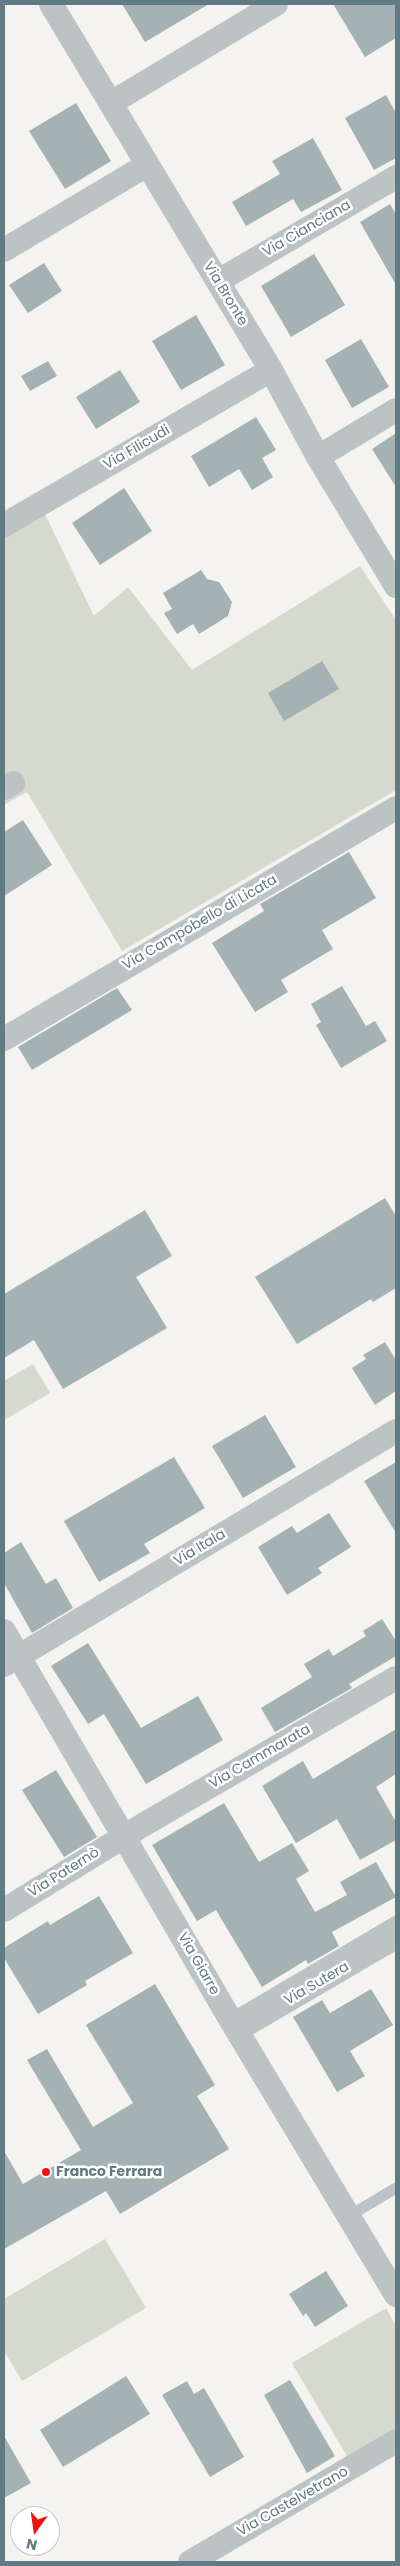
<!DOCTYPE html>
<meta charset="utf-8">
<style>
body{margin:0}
#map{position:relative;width:400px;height:2566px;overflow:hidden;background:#f4f3ef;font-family:Poppins,sans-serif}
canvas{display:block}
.frame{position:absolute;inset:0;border:5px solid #607b83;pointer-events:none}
.north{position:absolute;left:10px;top:2506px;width:50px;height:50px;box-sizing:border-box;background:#fff;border:1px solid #bfcacd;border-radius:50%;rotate:194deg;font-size:14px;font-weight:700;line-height:20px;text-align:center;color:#607b83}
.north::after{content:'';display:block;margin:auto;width:18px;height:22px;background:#f21311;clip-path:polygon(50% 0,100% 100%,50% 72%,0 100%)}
</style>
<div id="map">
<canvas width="400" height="2566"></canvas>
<div class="frame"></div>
<div class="north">N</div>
</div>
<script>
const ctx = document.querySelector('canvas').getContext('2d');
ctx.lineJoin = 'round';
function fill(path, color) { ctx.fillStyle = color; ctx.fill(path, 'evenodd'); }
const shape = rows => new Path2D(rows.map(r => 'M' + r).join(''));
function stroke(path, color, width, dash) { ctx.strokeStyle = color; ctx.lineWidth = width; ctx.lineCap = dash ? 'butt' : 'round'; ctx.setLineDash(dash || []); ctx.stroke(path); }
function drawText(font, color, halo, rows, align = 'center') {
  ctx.font = font + ' Poppins,sans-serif'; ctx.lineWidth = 5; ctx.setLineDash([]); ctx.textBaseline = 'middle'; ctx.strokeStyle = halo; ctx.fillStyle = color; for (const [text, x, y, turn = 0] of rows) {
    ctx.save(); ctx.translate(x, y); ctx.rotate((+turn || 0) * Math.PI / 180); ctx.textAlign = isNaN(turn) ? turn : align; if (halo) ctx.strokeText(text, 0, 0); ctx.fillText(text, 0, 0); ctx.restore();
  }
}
const green = shape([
 [45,514,94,616,128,587,192,670,360,566,396,620,396,790,122,951,27,792,4,805,4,538],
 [33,1364,50,1393,4,1420,4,1381],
 [105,2239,146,2308,22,2381,4,2351,4,2299],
 [386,2308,396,2326,396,2429,348,2458,292,2363]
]);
const building = shape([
 [122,4,209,4,145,42],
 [333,4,396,4,396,38,365,57],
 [386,95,396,113,396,158,374,170,345,118],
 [76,103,111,161,65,189,29,131],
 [313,138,342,190,301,212,293,199,246,226,232,202,280,174,272,161],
 [390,204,396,214,396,285,360,222],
 [314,254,345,305,291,337,261,286],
 [44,263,62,291,28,313,9,285],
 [196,315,225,365,181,390,152,341],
 [361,339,389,387,352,408,325,360],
 [48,361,57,376,30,391,21,376],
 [120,370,140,402,96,429,76,397],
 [256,417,276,450,262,458,273,477,252,490,239,469,209,487,191,456],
 [396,433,396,487,372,449],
 [124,488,152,531,100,565,72,523],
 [201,570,207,579,219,582,232,602,228,616,199,634,193,624,177,634,164,613,172,609,163,593],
 [322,661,339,689,284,721,268,693],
 [23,820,52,865,4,896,4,832],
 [349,852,376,898,322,930,333,949,281,980,288,992,255,1012,212,943,264,911,260,904],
 [342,986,366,1026,375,1021,387,1041,341,1068,316,1025,321,1022,311,1004],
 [117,988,132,1010,32,1070,18,1047],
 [385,1198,396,1216,396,1288,373,1302,371,1299,297,1344,255,1277],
 [145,1210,172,1256,136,1277,167,1328,63,1389,34,1340,4,1358,4,1294],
 [385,1342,396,1360,396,1391,375,1405,352,1368,366,1359,363,1355],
 [265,1415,296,1467,243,1498,212,1446],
 [174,1457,205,1508,144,1544,150,1553,99,1582,64,1521],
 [396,1462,396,1533,364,1481],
 [329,1513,351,1547,318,1568,322,1573,287,1595,258,1547,292,1526,297,1533],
 [21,1542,46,1584,56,1578,73,1608,32,1633,4,1583,4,1553],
 [382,1619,396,1641,396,1656,349,1684,352,1688,275,1732,261,1708,312,1677,304,1664,329,1649,333,1656,366,1636,363,1631],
 [88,1643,141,1728,198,1696,223,1740,146,1784,104,1714,88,1724,51,1666],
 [396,1729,396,1774,376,1787,396,1822,396,1840,360,1860,337,1819,296,1843,262,1786,303,1761,313,1779],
 [56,1770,97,1837,64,1857,22,1790],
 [224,1803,259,1862,292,1843,309,1871,296,1879,315,1912,347,1895,340,1882,376,1862,396,1897,332,1932,339,1946,308,1964,306,1960,262,1987,216,1910,197,1921,152,1845],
 [99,1896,133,1953,85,1981,87,1985,38,2014,4,1958,4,1948,48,1921,50,1925],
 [155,1984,215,2085,197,2096,229,2149,120,2214,106,2191,4,2249,4,2151,23,2184,81,2150,27,2060,47,2049,93,2127,133,2103,86,2025],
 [371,1989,393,2025,350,2051,365,2076,337,2092,293,2017,322,2000,330,2013],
 [326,2271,348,2306,315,2327,306,2313,303,2316,289,2294],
 [126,2376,150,2414,63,2467,40,2430],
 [290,2380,335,2456,307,2473,264,2395],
 [187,2381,194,2394,204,2388,244,2457,210,2477,162,2395],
 [4,2436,31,2483,4,2498]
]);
const lane = shape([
 [230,2019,396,1921],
 [349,2216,396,2188]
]);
const street = shape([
 [51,4,271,370,318,457,396,586],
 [111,103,276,4],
 [4,250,147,165],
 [218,281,396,177],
 [318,457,396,410],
 [4,525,271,370],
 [4,788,13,783],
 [4,1039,396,808],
 [4,1631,230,2019,396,2295],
 [4,1665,396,1431],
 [4,1910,143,1825,396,1678],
 [237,2030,396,1937],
 [190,2562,396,2441]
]);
const markers = [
 [46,2172,5,"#f21311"]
];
const streetNames = [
 ["Via Cianciana",307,229,-30],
 ["Via Bronte",225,294,59],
 ["Via Filicudi",137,448,-30],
 ["Via Campobello di Licata",200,923,-30],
 ["Via Itala",200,1548,-31],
 ["Via Cammarata",260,1757,-30],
 ["Via Paternò",64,1873,-32],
 ["Via Giarre",198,1964,60],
 ["Via Sutera",317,1984,-30],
 ["Via Castelvetrano",293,2502,-30]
];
const poiNames = [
 ["Franco Ferrara",56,2172]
];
fill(green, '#d5d9ce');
fill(building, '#a4b2b4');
stroke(lane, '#bcc3c5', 11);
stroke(street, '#bcc3c5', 24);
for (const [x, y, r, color] of markers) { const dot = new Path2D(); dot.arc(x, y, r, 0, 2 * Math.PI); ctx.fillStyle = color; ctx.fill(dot); stroke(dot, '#fff', 2); }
drawText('14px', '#607b83', '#fff', streetNames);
drawText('bold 14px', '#607b83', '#fff', poiNames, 'left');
</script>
